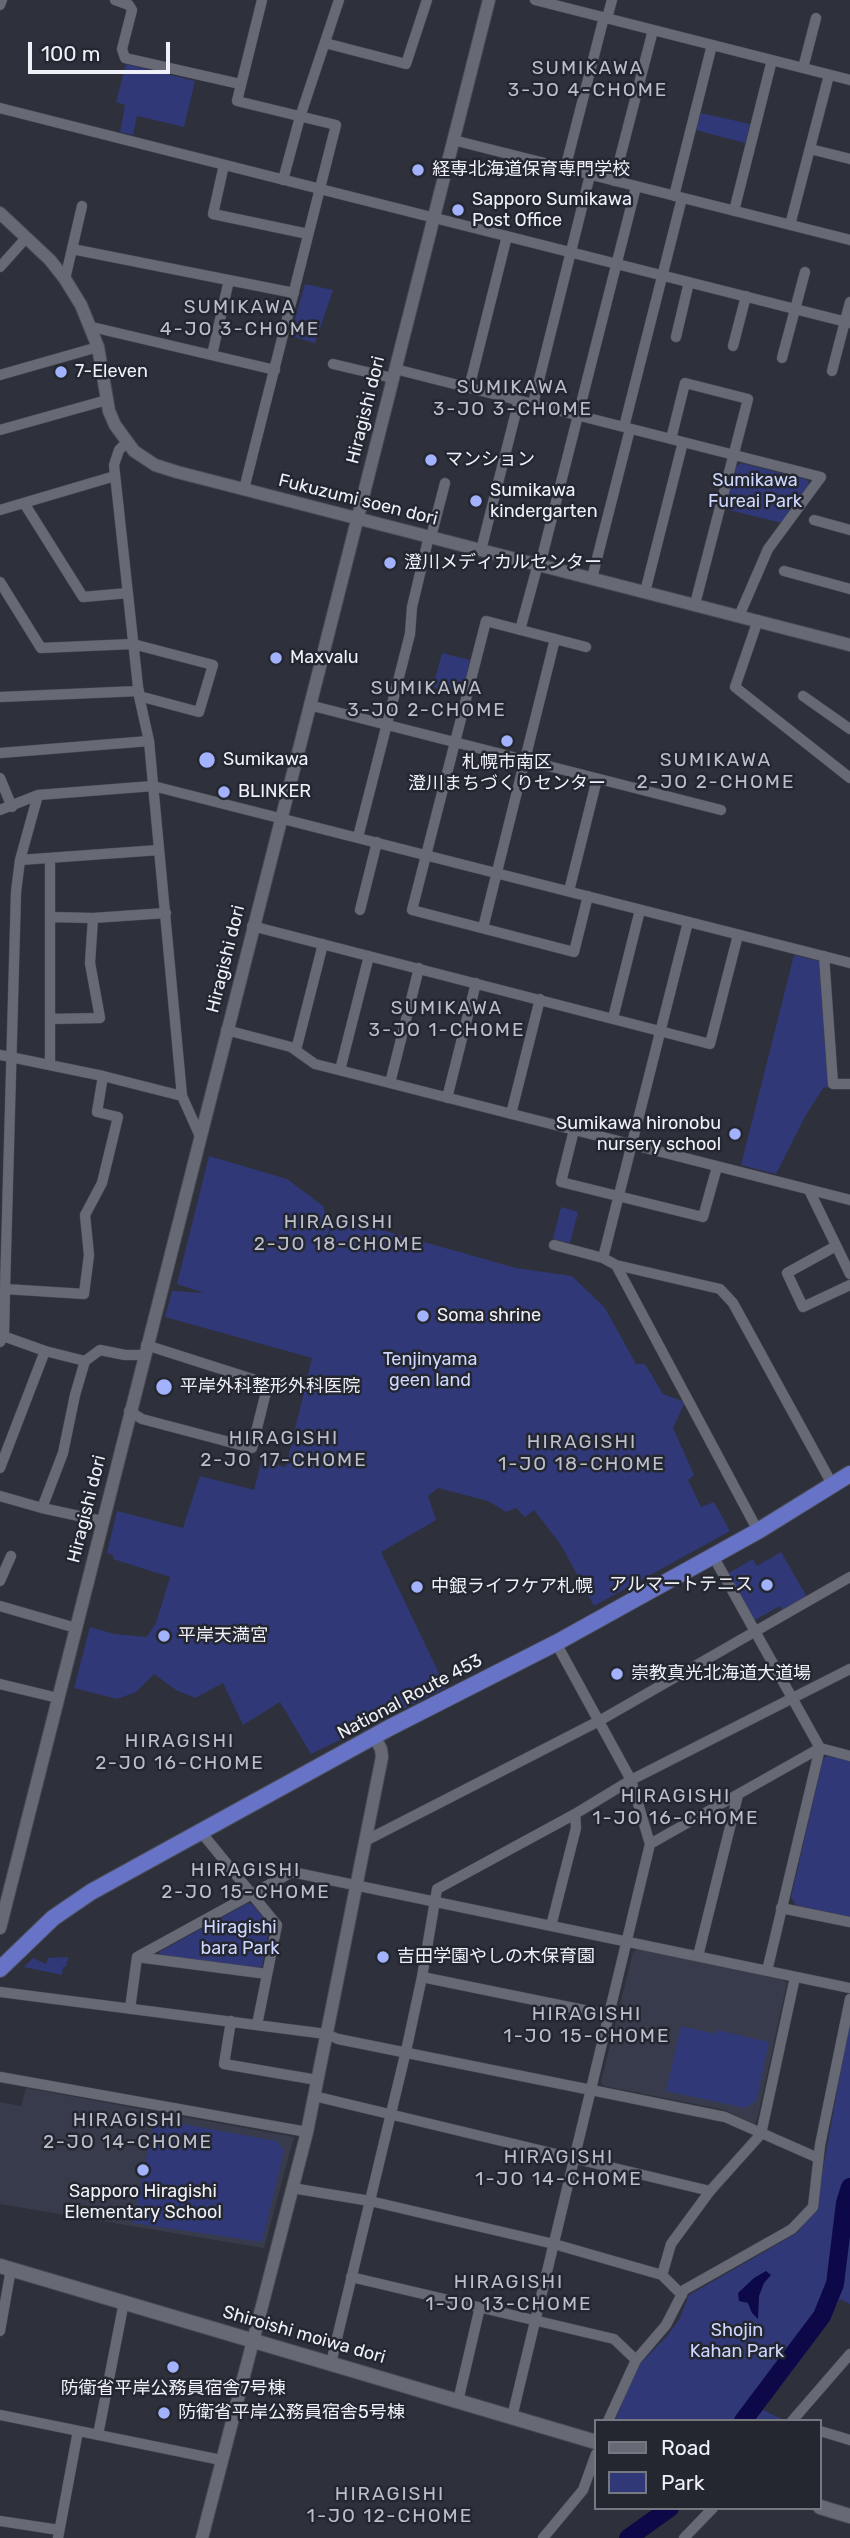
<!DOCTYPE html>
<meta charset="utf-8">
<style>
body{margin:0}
#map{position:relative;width:850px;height:2538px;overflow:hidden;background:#2e313b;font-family:Rubik,sans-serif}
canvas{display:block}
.legend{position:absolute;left:594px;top:2419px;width:228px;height:91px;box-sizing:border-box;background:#242730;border:2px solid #767880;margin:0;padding:9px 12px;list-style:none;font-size:21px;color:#f0f1f8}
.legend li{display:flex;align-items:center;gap:14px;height:35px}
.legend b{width:35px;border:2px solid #767880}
.scale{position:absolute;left:28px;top:42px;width:142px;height:32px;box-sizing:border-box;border:4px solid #f0f1f8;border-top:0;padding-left:9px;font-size:21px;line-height:24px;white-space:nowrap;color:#f0f1f8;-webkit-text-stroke:5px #242730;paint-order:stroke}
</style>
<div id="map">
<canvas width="850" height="2538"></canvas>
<ul class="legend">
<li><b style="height:9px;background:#676a75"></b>Road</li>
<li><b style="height:19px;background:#303877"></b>Park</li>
</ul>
<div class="scale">100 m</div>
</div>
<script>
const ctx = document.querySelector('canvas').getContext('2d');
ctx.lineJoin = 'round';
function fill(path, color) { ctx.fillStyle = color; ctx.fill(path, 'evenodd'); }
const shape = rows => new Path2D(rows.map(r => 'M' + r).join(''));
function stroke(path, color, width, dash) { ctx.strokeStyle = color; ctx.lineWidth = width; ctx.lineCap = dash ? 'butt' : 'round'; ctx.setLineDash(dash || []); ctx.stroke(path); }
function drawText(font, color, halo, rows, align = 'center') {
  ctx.font = font + ' Rubik,"Noto Sans JP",sans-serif'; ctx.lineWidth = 5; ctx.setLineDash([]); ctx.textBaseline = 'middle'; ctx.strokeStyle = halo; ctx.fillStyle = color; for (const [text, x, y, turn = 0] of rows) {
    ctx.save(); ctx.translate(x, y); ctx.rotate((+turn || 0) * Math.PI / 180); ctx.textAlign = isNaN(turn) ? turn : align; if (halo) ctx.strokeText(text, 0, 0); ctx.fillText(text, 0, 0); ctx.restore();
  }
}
const built = shape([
 [637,1949,784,1980,787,1983,757,2120,754,2124,725,2110,604,2086,601,2082,633,1952],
 [26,2088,294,2137,264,2248,0,2204,0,2102,21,2106]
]);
const green = shape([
 [126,64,195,81,184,127,137,116,133,135,120,132,125,105,116,102],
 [701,113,750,124,745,143,696,130],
 [305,284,333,290,315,343,290,336],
 [741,463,808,480,809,486,782,523,725,509,736,467],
 [442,653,470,660,462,694,433,687],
 [794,955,819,961,828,1088,824,1087,807,1113,776,1174,741,1165],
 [209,1156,287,1179,323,1206,330,1227,324,1248,336,1217,516,1268,572,1276,605,1308,636,1364,645,1364,663,1394,685,1402,673,1428,694,1475,688,1480,701,1507,714,1502,730,1531,594,1606,561,1545,534,1510,525,1517,516,1508,506,1512,488,1501,438,1488,428,1496,436,1520,381,1552,446,1688,311,1754,280,1702,243,1725,223,1683,195,1698,176,1690,154,1674,136,1692,117,1699,74,1688,90,1627,114,1634,147,1637,156,1623,170,1577,113,1559,113,1555,107,1553,117,1511,183,1528,200,1476,254,1490,261,1462,286,1467,312,1358,165,1317,172,1291,204,1293,177,1284],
 [561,1207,578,1212,570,1243,553,1239],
 [781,1552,807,1597,783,1610,780,1606,753,1621,727,1574,753,1559,757,1566],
 [827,1756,850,1761,850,1917,796,1905,791,1897,823,1759],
 [248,1903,252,1904,270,1925,262,1967,259,1968,160,1956,159,1952],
 [68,1957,66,1967,63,1967,62,1975,24,1967,33,1958,46,1964,48,1958],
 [850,2020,850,2304,840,2299,825,2325,793,2370,761,2409,784,2420,615,2421,637,2367,667,2336,679,2320,689,2295,797,2233,813,2212,817,2202],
 [681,2026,716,2034,717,2030,769,2042,756,2101,745,2108,666,2091],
 [154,2119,277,2141,284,2151,262,2242,133,2223]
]);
const water = shape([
 [766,2271,771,2275,764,2283,759,2296,758,2319,752,2313,748,2303,739,2301,738,2293,754,2278]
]);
const river = shape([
 [743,2421,822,2316,835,2284,845,2203,850,2187],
 [628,2538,670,2508]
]);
const minor = shape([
 [115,0,129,5,132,10,122,49,125,58,240,84],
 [535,0,850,80],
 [0,5,2,0],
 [607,18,612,0],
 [325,43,406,64,427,0],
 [803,68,816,18],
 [0,108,850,323],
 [453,140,850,240],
 [810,149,850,159],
 [224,165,213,214,308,234],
 [565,169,604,17],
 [283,180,300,117,339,0],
 [614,181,653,30],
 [674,196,712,45],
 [734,211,772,60],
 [790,225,829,75],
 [72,249,82,206],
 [0,267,26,238],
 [65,279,72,249,294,293],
 [92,327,275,370],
 [676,337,689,282],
 [733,346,746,296],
 [212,355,229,280],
 [782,358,805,272],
 [333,364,392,378],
 [395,369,821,477,768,549,739,616],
 [832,371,850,302],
 [0,375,98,347],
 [469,388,507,236],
 [533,404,590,175],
 [624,427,682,198],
 [0,430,107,400],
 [671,439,685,383,748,399,695,604],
 [126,443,119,450,114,465,139,696,149,741,182,1096,199,1134],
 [244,489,336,125,237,101,262,0],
 [24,503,83,597,128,593],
 [0,510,115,476],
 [814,520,850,530],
 [431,537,445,483],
 [481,550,519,400],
 [540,565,636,187],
 [784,571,850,589],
 [592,578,630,429],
 [0,582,41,648,133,644,213,665,199,712,139,696],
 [645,592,683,442],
 [758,620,735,687,850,778],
 [520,630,538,564],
 [586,647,486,621,412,910,574,952,588,896],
 [803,696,850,729],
 [0,697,139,691],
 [309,705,721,810],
 [0,753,149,741],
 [0,778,12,807],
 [0,810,38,795,153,786,850,963],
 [358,837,410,634,412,607,429,536],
 [50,859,50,1065],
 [20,860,159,850],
 [569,891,597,779],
 [360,910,377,842],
 [50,917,93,918,166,913],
 [252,926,710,1044,738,935],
 [483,928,555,639],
 [824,956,833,1084,850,1084],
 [613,1018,640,910],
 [50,1019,100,1018,90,963,93,918],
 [226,1030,291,1047,315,1064,850,1200],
 [296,1050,323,944],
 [0,1055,103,1076,182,1096],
 [340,1070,369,956],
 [390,1083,419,968],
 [447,1098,476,983],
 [511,1114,540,999],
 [574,1130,561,1182,703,1217,717,1167],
 [809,1190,850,1274],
 [554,1245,603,1258,616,1265,720,1289,733,1303,832,1484],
 [836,1246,787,1273,803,1307,850,1285],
 [603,1258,688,922],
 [616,1265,758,1531],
 [5,1289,84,1294,89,1255,85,1215,102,1183,118,1117,97,1112,103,1076],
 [0,1335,45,1351,85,1361,100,1350,125,1355,144,1355],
 [0,1342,4,1336,5,1289,16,892,20,860,38,795],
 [129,1411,142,1419,252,1448,268,1384,146,1345],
 [0,1468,45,1351],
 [0,1496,42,1508,102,1521],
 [42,1508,63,1453,75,1395,85,1361],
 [713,1556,820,1748,767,1971],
 [0,1581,11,1556],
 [0,1606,76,1628],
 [0,1684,58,1698],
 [201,1832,277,1925,257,2025],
 [365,1841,599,1721,850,1577],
 [650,1844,820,1748,850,1756],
 [781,1908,850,1922],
 [551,1926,576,1828,575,1814],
 [698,1956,738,1795],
 [137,1957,267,1974],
 [422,1977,608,2015],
 [0,1992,326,2034,338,2039,725,2117,818,2158],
 [130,2009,137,1957,292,1872,850,1988],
 [231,2021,224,2064,317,2080],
 [0,2077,307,2132],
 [314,2096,710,2191],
 [292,2188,370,2201,554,2244,662,2275,682,2295],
 [662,2275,671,2244,710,2191,761,2134,795,1977],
 [351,2277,614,2339,636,2360],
 [0,2331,11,2269],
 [331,2363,406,2051,422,1977,437,1889,575,1814,631,1780,850,1669],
 [458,2401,480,2307],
 [0,2415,221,2460],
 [512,2417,650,1844,631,1780,556,1643],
 [608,2421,636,2360,666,2325,684,2290,792,2229,813,2207,820,2145,850,1999],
 [792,2421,850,2354],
 [820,2431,850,2440],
 [98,2435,124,2302],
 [0,2521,59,2530],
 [58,2538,78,2431],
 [543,2538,583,2490,596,2454],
 [684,2538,713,2508]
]);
const tertiary = shape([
 [0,213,50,260,65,279,81,305,98,347,109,411,115,425,134,451,155,465,177,472,850,645],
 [0,1928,489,0],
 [202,2538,307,2132,382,1757,381,1749,374,1736]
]);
const secondary = shape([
 [0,2266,596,2442],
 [820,2507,850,2516]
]);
const trunk = shape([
 [0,1969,53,1918,91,1892,389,1728,556,1643,758,1531,850,1474]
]);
const markers = [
 [418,170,7,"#a2b2fd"],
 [458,210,7,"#a2b2fd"],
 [61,372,7,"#a2b2fd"],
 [431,460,7,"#a2b2fd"],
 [476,501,7,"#a2b2fd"],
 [390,563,7,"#a2b2fd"],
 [276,658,7,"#a2b2fd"],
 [507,741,7,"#a2b2fd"],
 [207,760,9,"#a2b2fd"],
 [224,792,7,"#a2b2fd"],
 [735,1134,7,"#a2b2fd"],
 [423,1316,7,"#a2b2fd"],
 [164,1387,9,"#a2b2fd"],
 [767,1585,7,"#a2b2fd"],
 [417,1587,7,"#a2b2fd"],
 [164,1636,7,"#a2b2fd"],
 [617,1674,7,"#a2b2fd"],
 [383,1957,7,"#a2b2fd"],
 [143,2170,7,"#a2b2fd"],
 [173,2367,7,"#a2b2fd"],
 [164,2413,7,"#a2b2fd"]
];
const poiNames = [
 ["経専北海道保育専門学校",432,170],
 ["Sapporo Sumikawa",472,200],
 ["Post Office",472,221],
 ["7-Eleven",75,372],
 ["マンション",445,460],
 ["Sumikawa",490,491],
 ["kindergarten",490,512],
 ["澄川メディカルセンター",404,563],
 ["Maxvalu",290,658],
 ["Sumikawa",223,760],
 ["札幌市南区",507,763,"center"],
 ["澄川まちづくりセンター",507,784,"center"],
 ["BLINKER",238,792],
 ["Sumikawa hironobu",721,1124,"right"],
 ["nursery school",721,1145,"right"],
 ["Soma shrine",437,1316],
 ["平岸外科整形外科医院",180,1387],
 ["アルマートテニス",753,1585,"right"],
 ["中銀ライフケア札幌",431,1587],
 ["平岸天満宮",178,1636],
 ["崇教真光北海道大道場",631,1674],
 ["吉田学園やしの木保育園",397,1957],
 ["Sapporo Hiragishi",143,2192,"center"],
 ["Elementary School",143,2213,"center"],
 ["防衛省平岸公務員宿舎7号棟",173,2389,"center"],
 ["防衛省平岸公務員宿舎5号棟",178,2413]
];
const streetNames = [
 ["Hiragishi dori",366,410,-76],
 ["Fukuzumi soen dori",358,500,14],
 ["Hiragishi dori",226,959,-76],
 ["Hiragishi dori",87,1509,-76],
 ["National Route 453",410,1697,-28],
 ["Shiroishi moiwa dori",304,2335,16]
];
const parkNames = [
 ["Sumikawa",755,481],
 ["Fureai Park",755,502],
 ["Tenjinyama",430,1360],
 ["geen land",430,1381],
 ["Hiragishi",240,1928],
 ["bara Park",240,1949],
 ["Shojin",737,2331],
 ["Kahan Park",737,2352]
];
const neighbourhoodNames = [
 ["SUMIKAWA",588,69],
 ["3-JO 4-CHOME",588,91],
 ["SUMIKAWA",240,308],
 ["4-JO 3-CHOME",240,330],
 ["SUMIKAWA",513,388],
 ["3-JO 3-CHOME",513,410],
 ["SUMIKAWA",427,689],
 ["3-JO 2-CHOME",427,711],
 ["SUMIKAWA",716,761],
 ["2-JO 2-CHOME",716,783],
 ["SUMIKAWA",447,1009],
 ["3-JO 1-CHOME",447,1031],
 ["HIRAGISHI",339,1223],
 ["2-JO 18-CHOME",339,1245],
 ["HIRAGISHI",284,1439],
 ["2-JO 17-CHOME",284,1461],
 ["HIRAGISHI",582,1443],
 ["1-JO 18-CHOME",582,1465],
 ["HIRAGISHI",180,1742],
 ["2-JO 16-CHOME",180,1764],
 ["HIRAGISHI",676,1797],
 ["1-JO 16-CHOME",676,1819],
 ["HIRAGISHI",246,1871],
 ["2-JO 15-CHOME",246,1893],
 ["HIRAGISHI",587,2015],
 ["1-JO 15-CHOME",587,2037],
 ["HIRAGISHI",128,2121],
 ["2-JO 14-CHOME",128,2143],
 ["HIRAGISHI",559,2158],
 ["1-JO 14-CHOME",559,2180],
 ["HIRAGISHI",509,2283],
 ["1-JO 13-CHOME",509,2305],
 ["HIRAGISHI",390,2495],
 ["1-JO 12-CHOME",390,2517]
];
fill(built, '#383b4b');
fill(green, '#303877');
fill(water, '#0d0847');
stroke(river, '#0d0847', 18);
stroke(minor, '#4a4c55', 11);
stroke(tertiary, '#4a4c55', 14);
stroke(secondary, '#4a4c55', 16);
stroke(trunk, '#4a4c55', 18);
stroke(minor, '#676a75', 10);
stroke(tertiary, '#676a75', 12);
stroke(secondary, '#676a75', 14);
stroke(trunk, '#6673c6', 16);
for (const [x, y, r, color] of markers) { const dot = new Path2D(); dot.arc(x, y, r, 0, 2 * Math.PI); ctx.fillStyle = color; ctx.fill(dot); stroke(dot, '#242730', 2.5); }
drawText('18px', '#f0f1f8', '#242730', poiNames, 'left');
drawText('18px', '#f0f1f8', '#242730', streetNames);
drawText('18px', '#cdd7ff', '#242730', parkNames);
ctx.letterSpacing = '2px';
drawText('19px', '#bbbecb', '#242730', neighbourhoodNames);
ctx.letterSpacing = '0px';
</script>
